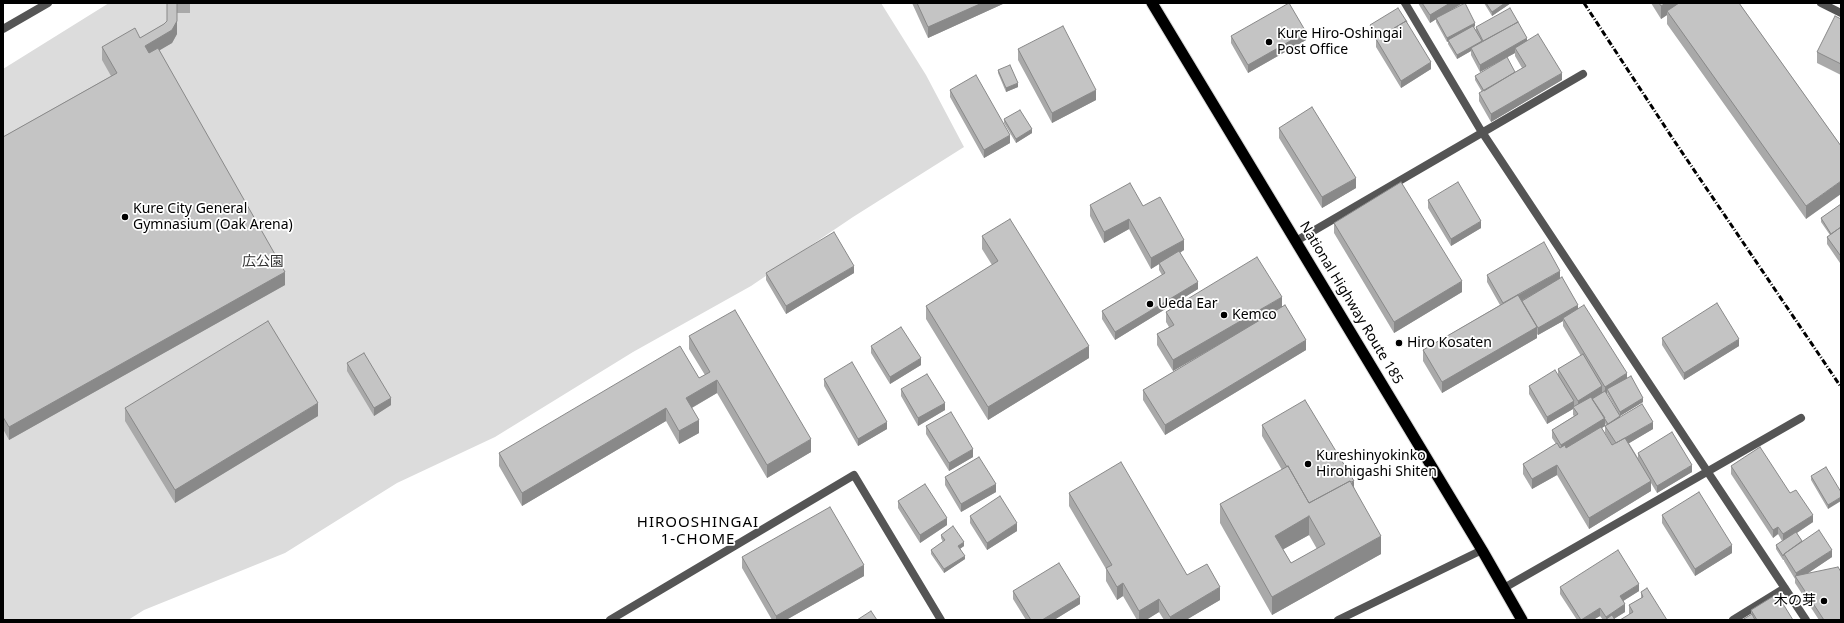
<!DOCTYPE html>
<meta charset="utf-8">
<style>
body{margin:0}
#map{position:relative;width:1844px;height:623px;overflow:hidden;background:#fff;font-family:"Noto Sans",sans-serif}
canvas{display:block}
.frame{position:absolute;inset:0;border:4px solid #000;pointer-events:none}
</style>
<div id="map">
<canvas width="1844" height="623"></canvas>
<div class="frame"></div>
</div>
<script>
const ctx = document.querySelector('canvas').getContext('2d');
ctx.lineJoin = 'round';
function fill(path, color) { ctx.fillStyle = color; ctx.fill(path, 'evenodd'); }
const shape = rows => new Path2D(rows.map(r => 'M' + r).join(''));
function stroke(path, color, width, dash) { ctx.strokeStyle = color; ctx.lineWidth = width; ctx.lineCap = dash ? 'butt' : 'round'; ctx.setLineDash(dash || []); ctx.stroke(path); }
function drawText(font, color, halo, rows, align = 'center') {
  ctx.font = font + ' "Noto Sans","Noto Sans JP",sans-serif'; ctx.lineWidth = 3.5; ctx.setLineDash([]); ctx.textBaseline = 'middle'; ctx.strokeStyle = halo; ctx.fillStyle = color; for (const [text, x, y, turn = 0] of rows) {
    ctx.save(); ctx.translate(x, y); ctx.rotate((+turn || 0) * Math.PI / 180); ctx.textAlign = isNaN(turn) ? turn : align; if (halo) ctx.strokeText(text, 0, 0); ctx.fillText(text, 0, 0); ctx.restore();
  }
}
const green = shape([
 [109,3,881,3,926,75,964,147,853,217,751,286,633,352,495,437,397,483,285,553,144,610,128,620,3,620,3,69]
]);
const minor = shape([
 [1405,3,1480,129,1806,620],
 [1821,3,1841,13],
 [1296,241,1583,74],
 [1504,588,1801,418],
 [610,620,854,475,941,620],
 [1338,620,1482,550],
 [1733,620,1785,588]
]);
const tertiary = shape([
 [3,29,48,3]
]);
const trunk = shape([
 [1152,3,1482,550,1522,620]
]);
const rail = shape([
 [1584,3,1673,139,1841,387]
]);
const wall = shape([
 [167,3,190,3,190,13,177,13,177,34,172,43,159,50,285,285,9,440,3,429,3,137,111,76,102,60,102,47,140,38,164,24,167,21],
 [912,3,1005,3,928,38],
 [1418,3,1461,3,1461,4,1438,18,1475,26,1474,27,1476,30,1476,27,1527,41,1562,80,1491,122,1479,101,1479,93,1482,92,1475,80,1475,76,1515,72,1522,68,1515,56,1515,53,1480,72,1471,55,1471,51,1457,59,1448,44,1448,41,1447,42,1436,22,1436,19,1430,23],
 [1484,3,1511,3,1492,16],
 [1651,3,1739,3,1841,146,1806,219,1667,24,1667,15,1661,19],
 [1841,19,1841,75,1817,63,1817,52],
 [1407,23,1431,69,1401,88,1376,47,1376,39,1370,29,1370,25],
 [1231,36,1306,40,1248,73,1231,43],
 [1018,49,1096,100,1052,123,1018,60],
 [998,70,1018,87,1006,92,998,73],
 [950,90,1010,143,984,158,950,97],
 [1004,119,1032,133,1016,143,1004,123],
 [1279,128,1356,188,1322,208,1279,138],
 [1428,200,1481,228,1451,246,1428,208],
 [1841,204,1841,262,1840,263,1827,244,1827,237,1830,235,1821,222,1821,218],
 [1090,205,1143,206,1184,250,1180,253,1198,289,1115,340,1102,319,1102,311,1162,275,1159,270,1159,264,1151,269,1129,229,1104,243,1090,216],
 [1334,223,1462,292,1394,333,1334,233],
 [982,236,1089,358,988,420,926,319,926,306,992,265,982,249],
 [766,273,854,273,786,314,766,280],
 [1487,275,1560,279,1578,309,1643,402,1620,416,1620,418,1653,429,1629,443,1638,458,1638,453,1692,472,1657,493,1651,483,1651,491,1589,529,1557,475,1532,489,1523,474,1523,464,1556,444,1552,438,1552,430,1574,416,1573,415,1573,409,1547,424,1529,394,1529,386,1558,375,1558,369,1581,356,1563,326,1563,321,1538,335,1537,334,1537,338,1442,393,1423,361,1423,350,1500,305,1487,282],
 [1606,393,1607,393,1619,414],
 [1605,423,1606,426,1605,426,1605,434,1612,445,1602,428,1605,426],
 [1282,306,1306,350,1165,435,1143,400,1143,390,1225,341,1173,371,1157,345,1157,334,1169,327,1166,322,1166,312],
 [689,336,811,452,767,478,717,393,692,408,699,433,679,444,666,421,522,506,499,466,499,453,699,378,705,375,689,349],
 [1662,338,1739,346,1684,380,1662,345],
 [871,346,921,365,890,384,871,353],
 [347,363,391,405,374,416,347,371],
 [824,379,887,429,858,446,824,386],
 [901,389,945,410,918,426,901,396],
 [125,408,318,416,175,503,125,421],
 [1262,425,1354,487,1381,554,1272,615,1220,523,1220,504,1282,470,1262,436],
 [1309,535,1317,549,1291,563,1283,549],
 [926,426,973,457,949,471,926,434],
 [1731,466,1790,493,1813,522,1797,533,1802,541,1832,557,1808,573,1841,620,1819,620,1795,583,1795,579,1784,561,1784,560,1783,560,1776,549,1776,545,1782,541,1778,534,1773,538,1731,474],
 [1811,476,1841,492,1828,509,1811,480],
 [945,477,996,492,961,512,945,485],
 [1069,493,1187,575,1220,600,1186,620,1164,620,1159,612,1146,620,1137,620,1123,596,1117,600,1106,581,1106,569,1069,506],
 [898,501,947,525,920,543,898,508],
 [1662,515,1732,553,1695,576,1662,523],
 [970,516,1017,531,987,550,970,523],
 [941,535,964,546,960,549,965,559,944,573,931,554,931,550,943,542,941,538],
 [742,557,864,576,786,620,772,620,742,568],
 [1560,587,1639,591,1623,601,1625,612,1614,619,1615,620,1603,620,1600,616,1593,620,1577,620,1560,594],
 [1013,591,1080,604,1054,620,1026,620,1013,599],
 [1641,592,1667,620,1629,614,1629,605,1641,598],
 [1751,610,1793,620,1742,620,1751,615]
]);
const shadedWall = shape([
 [177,3,177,34,172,43,145,59,145,46,172,30],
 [982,3,1005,3,928,38,928,27],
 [1450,3,1461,3,1461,4,1430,23,1430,15],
 [1505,3,1511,3,1492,16,1492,12],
 [1666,3,1686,3,1667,11,1667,15,1661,19,1661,6],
 [1475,23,1475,26,1447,42,1447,38],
 [1306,32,1306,40,1248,73,1248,65],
 [1527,38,1527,46,1515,48,1515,53,1480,72,1480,65],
 [1482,41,1482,45,1471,48,1471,51,1457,59,1457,55],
 [1431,62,1431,69,1401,88,1401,81],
 [1562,73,1562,80,1491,122,1491,114],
 [1018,83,1018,87,1006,92,1006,88],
 [1096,90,1096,100,1052,123,1052,113],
 [1032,129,1032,133,1016,143,1016,139],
 [1010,135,1010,143,984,158,984,150],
 [1356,178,1356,188,1322,208,1322,197],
 [1841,181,1841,194,1806,219,1806,206],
 [1129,219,1129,229,1104,243,1104,232],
 [1481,221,1481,228,1451,246,1451,239],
 [1184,240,1184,250,1160,264,1159,263,1159,264,1151,269,1151,258],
 [1841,254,1841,262,1840,263,1840,255],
 [854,266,854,273,786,314,786,306],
 [1560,271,1560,279,1503,311,1503,304],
 [285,272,285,285,9,440,9,427],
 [1462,281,1462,292,1394,333,1394,322],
 [1198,282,1198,289,1115,340,1115,332],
 [1282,297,1282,308,1173,371,1173,360],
 [1578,305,1578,312,1563,318,1563,321,1538,335,1538,328],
 [1537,327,1537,338,1442,393,1442,382],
 [1739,339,1739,346,1684,380,1684,373],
 [1306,340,1306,350,1165,435,1165,425],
 [1089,346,1089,358,988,420,988,407],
 [921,358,921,365,890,384,890,377],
 [1627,373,1627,381,1607,389,1607,393,1605,394,1605,387],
 [717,380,717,393,686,411,686,398],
 [1602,386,1602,393,1578,408,1578,401],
 [391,398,391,405,374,416,374,408],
 [1643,398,1643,402,1620,416,1620,412],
 [1574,401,1574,408,1573,407,1573,409,1547,424,1547,417],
 [318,403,318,416,175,503,175,490],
 [945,403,945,410,918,426,918,418],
 [666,408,666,421,522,506,522,493],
 [1620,416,1620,420,1608,428,1608,424],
 [1605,418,1605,426,1561,453,1561,445],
 [699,420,699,433,679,444,679,431],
 [887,422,887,429,858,446,858,439],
 [1653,422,1653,429,1616,451,1616,443],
 [811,439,811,452,767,478,767,465],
 [973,449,973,457,949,471,949,463],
 [1557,465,1557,475,1532,489,1532,479],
 [1692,465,1692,472,1657,493,1657,486],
 [1354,481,1354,491,1310,507],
 [1651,481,1651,491,1589,529,1589,518],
 [996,484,996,492,961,512,961,504],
 [1841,497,1841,501,1828,509,1828,505],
 [1813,515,1813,522,1783,542,1783,534],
 [1309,516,1309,535,1275,554,1275,536],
 [947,518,947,525,920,543,920,535],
 [1017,523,1017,531,987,550,987,543],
 [1778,527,1778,534,1773,538,1773,530],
 [1381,536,1381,554,1272,615,1272,597],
 [964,542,964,546,958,550,958,546],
 [1732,545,1732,553,1695,576,1695,569],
 [1832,550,1832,557,1798,580,1796,577,1796,573],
 [965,556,965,559,944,573,944,569],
 [864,565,864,576,786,620,776,620,776,616],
 [1123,583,1123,596,1117,600,1117,587],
 [1639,584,1639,591,1620,603,1620,596],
 [1220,587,1220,600,1186,620,1170,620,1170,617],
 [1080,597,1080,604,1054,620,1042,620],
 [1159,599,1159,612,1146,620,1139,620,1139,611],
 [1625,604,1625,612,1612,620,1606,620,1606,617],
 [1600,608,1600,616,1593,620,1581,620]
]);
const building = shape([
 [167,3,177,3,177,21,172,30,145,46,149,53,158,48,285,272,9,427,3,417,3,137,117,73,102,47,135,28,140,38,164,24,167,21,167,3],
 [917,3,982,3,928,27,917,3],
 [1289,3,1306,32,1248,65,1231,36,1289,3],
 [1422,3,1450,3,1430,15,1422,3],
 [1465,3,1475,23,1447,38,1436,18,1465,3],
 [1486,3,1505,3,1492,12,1486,3],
 [1659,3,1666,3,1661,6,1659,3],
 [1679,3,1739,3,1841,146,1841,181,1806,206,1667,11,1679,3],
 [1398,8,1407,22,1406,22,1406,21,1378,38,1370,25,1398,8],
 [1510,8,1518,22,1483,41,1476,27,1510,8],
 [1835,16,1841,19,1841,64,1817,52,1835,16],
 [1406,21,1431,62,1401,81,1376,39,1406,21],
 [1518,22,1527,38,1480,65,1471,48,1518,22],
 [1063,26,1096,90,1052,113,1018,49,1063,26],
 [1473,26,1482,41,1457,55,1448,40,1473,26],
 [1538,34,1562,73,1491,114,1479,93,1526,66,1515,48,1538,34],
 [1507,57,1515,72,1484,91,1475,76,1507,57],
 [1010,65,1018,83,1006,88,998,70,1010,65],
 [976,75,1010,135,984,150,950,90,976,75],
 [1312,107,1356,178,1322,197,1279,128,1312,107],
 [1020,110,1032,129,1016,139,1004,119,1020,110],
 [1401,182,1462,281,1394,322,1334,223,1401,182],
 [1458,182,1481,221,1451,239,1428,200,1458,182],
 [1130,183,1143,206,1160,197,1184,240,1151,258,1129,219,1104,232,1090,205,1130,183],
 [1841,204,1841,227,1831,234,1821,218,1841,204],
 [1010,219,1089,346,988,407,926,306,998,261,982,236,1010,219],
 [1841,227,1841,254,1840,255,1827,237,1841,227],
 [834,232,854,266,786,306,766,273,834,232],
 [1544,242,1560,271,1503,303,1487,275,1544,242],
 [1179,251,1198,282,1115,332,1102,311,1165,273,1159,263,1179,251],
 [1257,257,1282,297,1173,360,1157,334,1174,325,1166,312,1257,257],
 [1562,277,1578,305,1538,328,1522,301,1562,277],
 [1518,295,1537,327,1442,382,1423,350,1518,295],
 [1717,303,1739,339,1684,373,1662,338,1717,303],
 [1285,305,1306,340,1165,425,1143,390,1285,305],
 [1584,305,1627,373,1605,387,1563,318,1584,305],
 [735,310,811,439,767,465,717,380,686,398,699,420,679,431,666,408,522,493,499,453,680,346,699,378,710,372,689,336,735,310],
 [268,321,318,403,175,490,125,408,268,321],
 [901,327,921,358,890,377,871,346,901,327],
 [364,353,391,398,374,408,347,363,364,353],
 [1583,354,1602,386,1578,401,1558,369,1583,354],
 [852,362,887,422,858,439,824,379,852,362],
 [1555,370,1574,401,1547,417,1529,386,1555,370],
 [927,374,945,403,918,418,901,389,927,374],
 [1631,376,1643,398,1620,412,1607,389,1631,376],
 [1605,391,1620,416,1608,424,1592,399,1605,391],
 [1591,397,1605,418,1561,445,1552,430,1578,414,1573,407,1591,397],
 [1305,400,1354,481,1351,482,1350,481,1309,503,1288,466,1287,467,1262,425,1305,400],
 [1642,404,1653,422,1616,443,1605,426,1642,404],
 [951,412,973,449,949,463,926,426,951,412],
 [1601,427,1612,445,1625,438,1651,481,1589,518,1557,465,1532,479,1523,464,1557,443,1560,448,1565,445,1566,448,1601,427],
 [1672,432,1692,465,1657,486,1638,453,1672,432],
 [1760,447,1790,493,1796,490,1813,515,1783,534,1778,527,1773,530,1731,466,1760,447],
 [979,457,996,484,961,504,945,477,979,457],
 [1121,462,1187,575,1207,564,1220,587,1170,617,1159,599,1139,611,1123,583,1117,587,1106,568,1112,565,1069,493,1121,462],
 [1288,466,1309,503,1350,481,1381,536,1272,597,1220,504,1288,466],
 [1309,516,1325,544,1291,563,1275,536,1309,516],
 [1826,467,1841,492,1841,497,1828,505,1811,476,1826,467],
 [925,484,947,518,920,535,898,501,925,484],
 [1699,492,1732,545,1695,569,1662,515,1699,492],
 [1000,496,1017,523,987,543,970,516,1000,496],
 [830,507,864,565,776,616,742,557,830,507],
 [953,526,964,542,958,546,965,556,944,569,931,550,945,540,941,535,953,526],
 [1819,530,1832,550,1796,573,1784,554,1819,530],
 [1796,532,1802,541,1784,554,1783,556,1776,545,1796,532],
 [1618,550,1639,584,1620,596,1625,604,1606,617,1600,608,1581,620,1560,587,1618,550],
 [1059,563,1080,597,1042,620,1031,620,1013,591,1059,563],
 [1838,567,1841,572,1841,620,1824,620,1795,576,1838,567],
 [1647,588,1667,620,1620,620,1633,612,1629,605,1643,597,1641,592,1647,588],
 [1777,594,1793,620,1757,620,1751,610,1777,594],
 [871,611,877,620,857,620,871,611],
 [1752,614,1755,620,1742,620,1752,614],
 [1612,615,1615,620,1605,620,1612,615]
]);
const markers = [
 [1269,42,4,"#000"],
 [125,217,4,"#000"],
 [1150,304,4,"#000"],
 [1224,315,4,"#000"],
 [1399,343,4,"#000"],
 [1308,464,4,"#000"],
 [1824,601,4,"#000"]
];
const poiNames = [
 ["Kure Hiro-Oshingai",1277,34],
 ["Post Office",1277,50],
 ["Kure City General",133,209],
 ["Gymnasium (Oak Arena)",133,225],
 ["Ueda Ear",1158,304],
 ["Kemco",1232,315],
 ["Hiro Kosaten",1407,343],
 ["Kureshinyokinko",1316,456],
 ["Hirohigashi Shiten",1316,472],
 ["木の芽",1816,601,"right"]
];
const parkNames = [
 ["広公園",263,262]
];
const streetNames = [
 ["National Highway Route 185",1351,303,59]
];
const neighbourhoodNames = [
 ["HIROOSHINGAI",698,523],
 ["1-CHOME",698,540]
];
fill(green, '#dcdcdc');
stroke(trunk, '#dbdbdb', 13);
stroke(minor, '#555', 8);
stroke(tertiary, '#555', 8);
stroke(trunk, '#000', 11);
stroke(rail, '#000', 3, [6, 2, 1, 2]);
fill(wall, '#a9a9a9');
fill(shadedWall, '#898989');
fill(building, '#c4c4c4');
stroke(building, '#898989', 1);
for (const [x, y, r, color] of markers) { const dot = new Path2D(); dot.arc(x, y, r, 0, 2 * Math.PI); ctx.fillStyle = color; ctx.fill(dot); stroke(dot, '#fff', 1.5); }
drawText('14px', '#000', '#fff', poiNames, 'left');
drawText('14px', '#333', '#fff', parkNames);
drawText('14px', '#000', '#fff', streetNames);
ctx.letterSpacing = '1px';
drawText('15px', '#000', '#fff', neighbourhoodNames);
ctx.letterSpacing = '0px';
</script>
